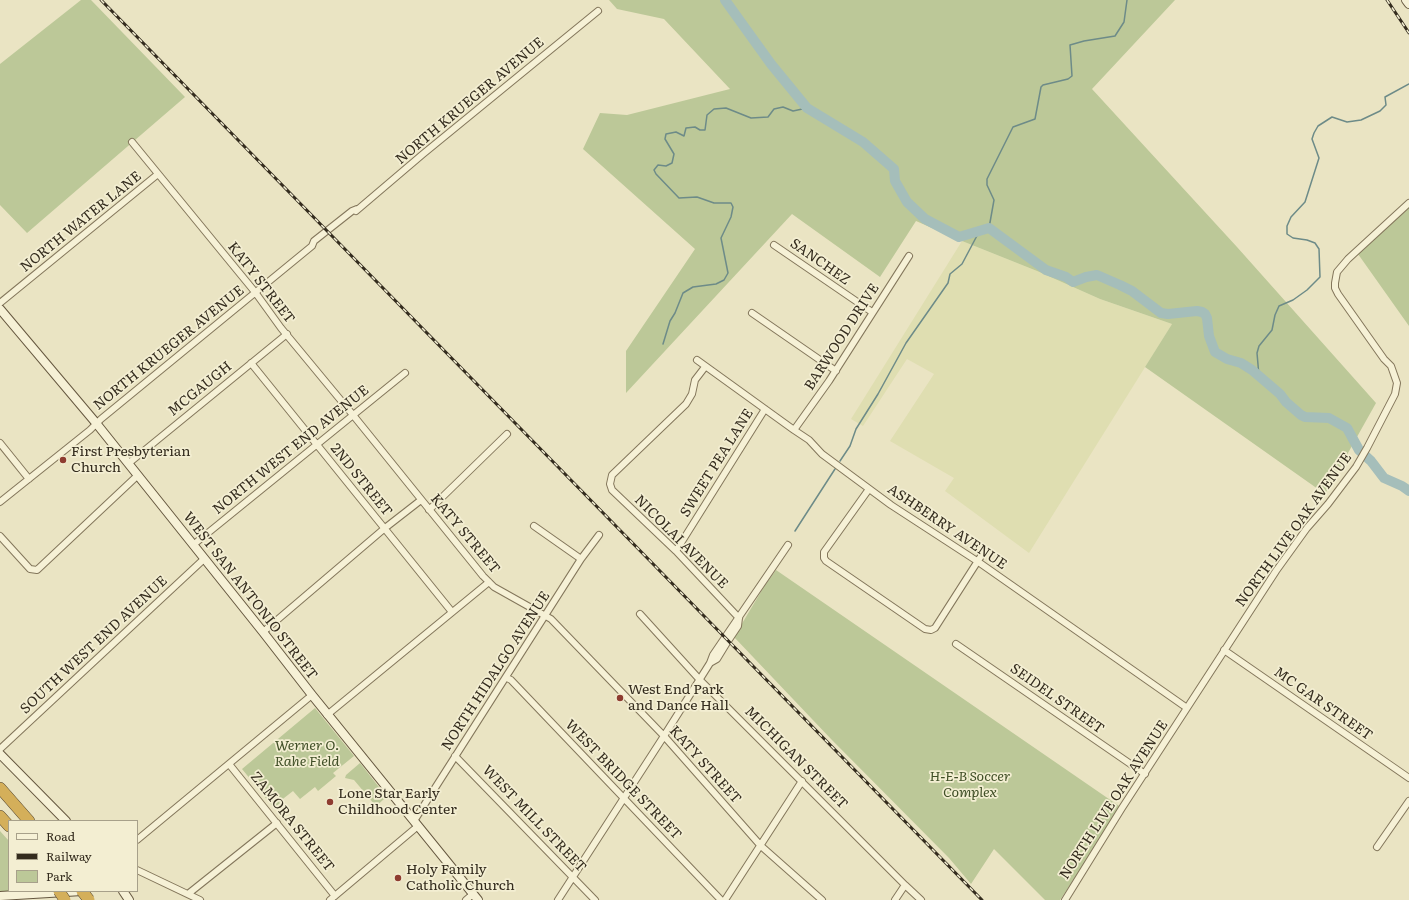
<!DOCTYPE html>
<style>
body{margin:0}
#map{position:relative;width:1409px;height:900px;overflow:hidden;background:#eae4c3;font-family:Literata,serif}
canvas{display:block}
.legend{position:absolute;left:8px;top:820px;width:130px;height:72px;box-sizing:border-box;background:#f3eed2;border:1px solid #a7a08a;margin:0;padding:5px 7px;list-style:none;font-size:12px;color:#342c1e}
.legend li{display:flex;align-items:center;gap:8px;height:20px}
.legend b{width:20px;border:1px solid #a7a08a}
</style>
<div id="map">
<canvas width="1409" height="900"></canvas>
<ul class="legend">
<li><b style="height:5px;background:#f6f1d6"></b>Road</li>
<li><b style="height:5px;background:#342c1e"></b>Railway</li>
<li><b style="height:11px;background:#bcc898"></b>Park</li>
</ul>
</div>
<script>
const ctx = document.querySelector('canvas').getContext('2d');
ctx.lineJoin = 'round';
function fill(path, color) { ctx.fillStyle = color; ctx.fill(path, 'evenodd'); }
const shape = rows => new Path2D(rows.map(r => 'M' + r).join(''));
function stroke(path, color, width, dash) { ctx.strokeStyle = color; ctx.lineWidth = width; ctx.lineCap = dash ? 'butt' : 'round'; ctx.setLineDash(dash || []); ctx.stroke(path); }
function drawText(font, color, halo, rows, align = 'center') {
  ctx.font = font + ' Literata,serif'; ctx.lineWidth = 3.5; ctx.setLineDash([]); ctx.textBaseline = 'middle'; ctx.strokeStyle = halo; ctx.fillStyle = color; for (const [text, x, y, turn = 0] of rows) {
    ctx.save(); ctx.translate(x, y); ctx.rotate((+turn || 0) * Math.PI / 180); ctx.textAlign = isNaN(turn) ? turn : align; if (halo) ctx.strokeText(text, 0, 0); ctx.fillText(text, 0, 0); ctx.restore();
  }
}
const farmland = shape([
 [962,241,1037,271,1100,299,1172,324,1029,553,945,491,954,478,890,441,934,374,907,359,863,426,851,419]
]);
const green = shape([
 [81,0,91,0,185,97,27,233,0,205,0,64],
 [609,0,1175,0,1092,89,1237,247,1376,403,1325,494,1145,367,1172,324,1100,299,1037,271,962,241,916,221,880,277,792,214,626,393,626,351,695,249,583,149,600,113,627,115,730,89,664,19,617,9],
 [1409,208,1409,326,1358,254],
 [776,570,1122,808,1060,900,1045,900,994,849,971,884,949,858,831,739,734,637,765,585],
 [315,708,354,756,333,773,336,776,318,791,315,787,300,799,293,791,279,802,280,803,274,808,242,769],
 [360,763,386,796,383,798,384,799,373,809,369,805,375,805,354,780,345,778,346,775],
 [0,831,9,841,9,891,28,891,0,893]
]);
const stream = shape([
 [989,228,994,200,987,185,987,179,1013,127,1035,119,1041,87,1043,85,1068,79,1072,76,1070,45,1084,41,1115,36,1124,22,1127,0],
 [663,344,670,321,675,313,683,293,693,287,716,284,724,280,728,273,721,238,731,217,733,207,731,203,714,203,697,197,679,198,656,174,654,170,658,165,666,166,672,163,674,154,665,139,666,134,676,132,684,136,686,128,695,127,700,130,705,130,707,115,714,109,726,108,751,118,768,117,774,109,783,107,793,111,807,108],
 [1259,376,1257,353,1259,346,1272,330,1275,315,1279,306,1293,300,1307,290,1320,277,1319,249,1315,243,1307,240,1293,238,1287,234,1287,226,1291,217,1305,202,1319,158,1312,139,1314,133,1318,126,1332,117,1347,122,1361,120,1380,111,1386,105,1385,97,1409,84],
 [840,461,850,446,856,429,878,394,906,343,948,283,950,274,962,264,980,230],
 [795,531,835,469]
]);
const river = shape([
 [725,0,771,64,807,108,863,142,894,169,895,181,907,202,925,219,959,237,989,228,1046,270,1066,277,1073,282,1086,277,1097,275,1120,285,1132,291,1161,313,1168,314,1197,311,1202,312,1205,314,1207,318,1209,336,1215,352,1227,359,1241,363,1252,370,1280,394,1286,402,1301,415,1305,417,1329,418,1347,428,1359,450,1371,461,1384,478,1402,486,1409,491]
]);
const street = shape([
 [132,142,255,292,281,328,353,415,483,576,494,587,551,619,664,736,761,846,822,900],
 [356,211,423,154,598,11],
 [774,245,872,312],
 [0,303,158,174],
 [752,313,836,371],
 [697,360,794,430,809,440,822,454,891,505,977,561,1187,708],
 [251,363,452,612],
 [705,367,695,380,692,394,686,404,612,475,610,484,612,490,676,551,739,618],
 [794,430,829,381,909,256],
 [0,443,29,479],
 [129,463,287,334],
 [869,489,824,552,824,558,826,561,925,629,931,630,935,628,983,553],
 [0,502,90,430,101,419,312,246,314,241,352,211,357,209],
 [429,510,507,434],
 [534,526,581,559],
 [0,536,30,569,37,570,137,476],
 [193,545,405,373],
 [676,551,765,409],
 [640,614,700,680,905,885,921,900],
 [263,632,385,528,421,500],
 [956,644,1145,774],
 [1224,650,1409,778],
 [710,663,717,659,728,641,738,626,739,618],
 [507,678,511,680,721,900],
 [327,715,489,582],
 [0,749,204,559],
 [455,756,595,900],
 [229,764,335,896],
 [414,821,581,559,599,535],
 [137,840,312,695],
 [1377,847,1409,801],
 [137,870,200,900],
 [188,894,277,823],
 [330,900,418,826],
 [466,900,473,894],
 [558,900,664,736,710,663,713,655,788,545],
 [725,900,802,781],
 [895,900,905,885],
 [1065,900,1122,808,1276,571,1307,528,1328,504,1356,467,1367,448,1395,394,1397,383,1391,366,1384,359,1338,294,1335,288,1335,283,1337,272,1348,259,1409,203]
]);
const secondary = shape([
 [1406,0,1409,4],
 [0,309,96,423,263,632,312,695,478,900],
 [0,754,66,821],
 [123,891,129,900],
 [0,896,82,891]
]);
const highway = shape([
 [0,788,29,821],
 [0,816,9,826]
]);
const rail = shape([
 [101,0,982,900],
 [1387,0,1409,33]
]);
const highwayBridge = shape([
 [59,891,65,900],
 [82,891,89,900]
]);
const markers = [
 [63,460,4,"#8e3c30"],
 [620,698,4,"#8e3c30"],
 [330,802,4,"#8e3c30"],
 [398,878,4,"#8e3c30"]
];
const streetNames = [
 ["NORTH KRUEGER AVENUE",470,101,-40],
 ["NORTH WATER LANE",81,222,-39],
 ["SANCHEZ",820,262,35],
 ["KATY STREET",261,283,52],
 ["BARWOOD DRIVE",842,337,-57],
 ["NORTH KRUEGER AVENUE",169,348,-39],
 ["MCGAUGH",200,389,-39],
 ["NORTH WEST END AVENUE",291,450,-39],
 ["SWEET PEA LANE",717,463,-58],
 ["2ND STREET",361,480,51],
 ["ASHBERRY AVENUE",947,527,34],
 ["NORTH LIVE OAK AVENUE",1294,530,-54],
 ["KATY STREET",465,534,50],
 ["NICOLAI AVENUE",681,542,45],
 ["WEST SAN ANTONIO STREET",250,596,52],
 ["SOUTH WEST END AVENUE",94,645,-43],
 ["NORTH HIDALGO AVENUE",496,671,-57],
 ["SEIDEL STREET",1057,699,35],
 ["MC GAR STREET",1323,704,35],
 ["MICHIGAN STREET",796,758,45],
 ["KATY STREET",705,765,48],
 ["WEST BRIDGE STREET",623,780,46],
 ["NORTH LIVE OAK AVENUE",1114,800,-57],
 ["WEST MILL STREET",534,819,46],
 ["ZAMORA STREET",292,822,51]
];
const poiNames = [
 ["First Presbyterian",71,452],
 ["Church",71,468],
 ["West End Park",628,690],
 ["and Dance Hall",628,706],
 ["Lone Star Early",338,794],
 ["Childhood Center",338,810],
 ["Holy Family",406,870],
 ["Catholic Church",406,886]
];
const parkNames = [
 ["Werner O.",307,746],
 ["Rahe Field",307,762],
 ["H-E-B Soccer",970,777],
 ["Complex",970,793]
];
fill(farmland, '#dfdeb1');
fill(green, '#bcc898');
stroke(stream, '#6d8b88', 1.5);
stroke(river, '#a5beba', 10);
stroke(street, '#83765b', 8);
stroke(secondary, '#65573f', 10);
stroke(highway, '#51442f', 12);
stroke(street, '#f6f1d6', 6);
stroke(secondary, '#f6f1d6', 8);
stroke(highway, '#d4af5a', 11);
stroke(rail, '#342c1e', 3);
stroke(rail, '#f3eed2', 1.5, [4.5]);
stroke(highwayBridge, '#51442f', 12, []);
stroke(highwayBridge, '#d4af5a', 11);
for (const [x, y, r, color] of markers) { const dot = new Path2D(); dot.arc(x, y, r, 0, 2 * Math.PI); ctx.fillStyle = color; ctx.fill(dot); stroke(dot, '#f3eed2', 1.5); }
drawText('14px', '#342c1e', '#f3eed2', streetNames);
drawText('14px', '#342c1e', '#f3eed2', poiNames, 'left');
drawText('italic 14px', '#404f27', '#f3eed2', parkNames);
</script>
